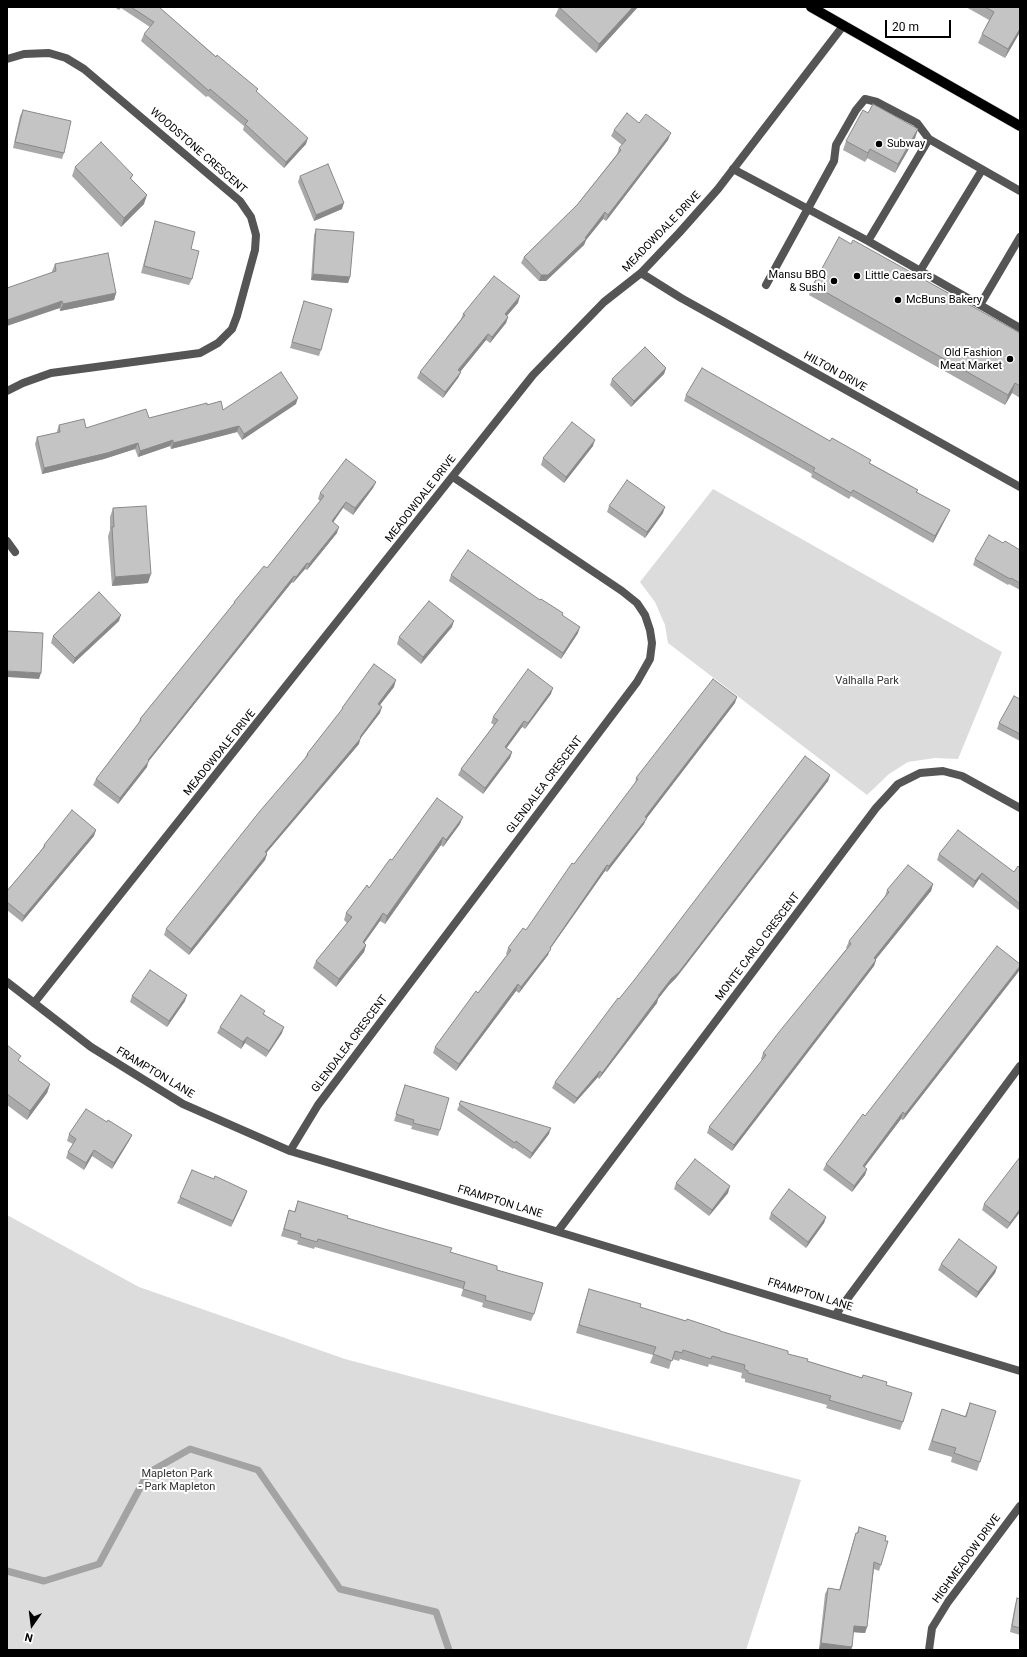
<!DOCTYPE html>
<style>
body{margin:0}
#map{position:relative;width:1027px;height:1657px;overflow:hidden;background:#fff;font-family:Roboto,sans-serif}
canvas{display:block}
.frame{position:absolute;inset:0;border:8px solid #000;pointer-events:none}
.north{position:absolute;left:12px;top:1605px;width:40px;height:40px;-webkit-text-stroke:3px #fff;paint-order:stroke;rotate:194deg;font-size:11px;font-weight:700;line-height:16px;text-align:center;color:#000}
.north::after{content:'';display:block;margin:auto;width:14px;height:18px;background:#000;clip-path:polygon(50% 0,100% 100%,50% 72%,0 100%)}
.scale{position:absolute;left:885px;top:20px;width:66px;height:18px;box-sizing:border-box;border:2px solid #000;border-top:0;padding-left:5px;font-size:12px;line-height:14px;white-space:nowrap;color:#000;-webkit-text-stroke:3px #fff;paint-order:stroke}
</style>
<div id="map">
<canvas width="1027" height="1657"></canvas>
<div class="frame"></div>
<div class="north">N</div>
<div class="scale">20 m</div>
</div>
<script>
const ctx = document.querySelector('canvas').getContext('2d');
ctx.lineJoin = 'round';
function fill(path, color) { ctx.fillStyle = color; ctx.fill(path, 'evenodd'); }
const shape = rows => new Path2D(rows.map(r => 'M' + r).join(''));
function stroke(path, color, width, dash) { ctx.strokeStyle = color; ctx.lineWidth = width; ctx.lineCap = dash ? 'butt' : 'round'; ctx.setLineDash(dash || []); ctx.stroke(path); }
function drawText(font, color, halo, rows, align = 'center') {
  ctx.font = font + ' Roboto,sans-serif'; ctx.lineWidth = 4; ctx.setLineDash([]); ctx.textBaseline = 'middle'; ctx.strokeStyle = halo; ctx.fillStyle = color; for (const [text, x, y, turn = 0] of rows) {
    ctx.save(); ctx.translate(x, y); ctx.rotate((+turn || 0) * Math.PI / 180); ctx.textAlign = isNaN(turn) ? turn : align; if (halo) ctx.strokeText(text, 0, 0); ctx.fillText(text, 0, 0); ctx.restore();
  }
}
const green = shape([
 [713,489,1002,652,958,759,935,758,908,762,889,774,867,795,668,643,665,625,655,602,640,582],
 [7,1215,139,1287,345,1359,801,1480,746,1650,7,1650]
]);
const stream = shape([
 [7,1571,44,1581,99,1564,148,1473,190,1449,258,1470,340,1589,436,1612,449,1650]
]);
const service = shape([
 [733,169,868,241,980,305,1020,237],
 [868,241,929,139,1020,191],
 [920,271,982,170],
 [766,285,834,161,836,145,856,110,865,99,877,102,917,123,929,139],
 [980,305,1020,328]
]);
const minor = shape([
 [7,59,24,54,49,53,66,58,84,69,240,201,251,217,256,235,255,250,237,316,232,329,218,343,200,353,51,373,23,383,7,391],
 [641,273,681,298,1020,487],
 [7,541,15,552],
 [7,982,91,1047,183,1104,290,1151,1020,1371],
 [34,1003,533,375,604,302,641,273,679,233,718,189,843,26],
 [290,1151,318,1105,637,682,650,659,652,643,650,630,645,615,637,603,622,591,453,477],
 [558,1231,876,808,898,784,920,773,943,771,962,776,1020,808],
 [836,1314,1020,1066],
 [929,1650,932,1628,948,1602,1020,1506]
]);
const primary = shape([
 [811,7,1020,126]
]);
const wall = shape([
 [114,7,159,7,256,91,306,144,284,168,243,130,244,126,208,96,206,97,141,41,144,34,150,27,121,8,119,10],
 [559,7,638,7,596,53,555,16],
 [966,7,1020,7,1020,32,1005,58,978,43,982,34,989,20],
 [23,110,64,153,62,159,13,148,20,116],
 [868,113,918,129,915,138,895,173,867,158,865,162,843,150,846,141],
 [639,123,668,140,606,221,603,219,586,240,584,245,546,281,539,281,521,263,524,257,577,205,617,154,619,148,622,145,611,136,614,130],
 [75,167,133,175,131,179,144,204,121,227,72,176],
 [300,176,342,209,314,221,298,182],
 [155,221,191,249,192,279,189,285,141,273,153,228],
 [316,229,350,277,348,283,311,280,314,235],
 [851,244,1020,333,1020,398,1012,393,1005,405,809,295,813,285],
 [55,264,116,293,114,300,60,311,52,271],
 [304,301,321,350,319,356,290,348],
 [518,303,507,316,508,317,506,323,490,343,486,340,460,372,461,372,458,378,443,398,417,378,420,372,461,319,463,314],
 [666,368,664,374,631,407,610,385,612,379],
 [686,395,830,441,918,490,917,492,947,516,933,543,851,496,849,499,811,477,812,474,684,401],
 [296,404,242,440,237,432,171,449,170,446,138,457,135,449,104,459,42,474,35,444,37,437,57,433,57,431,59,425,86,428,149,418,207,405,223,410],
 [593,446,564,483,541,465,543,458],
 [376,482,373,488,353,515,343,508,333,522,337,533,307,570,305,569,293,583,292,582,148,762,147,767,118,804,93,785,96,779,138,724,140,719,233,605,234,602,267,568,320,501,318,499,320,493],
 [609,506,663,513,645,538,607,512],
 [113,508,148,583,112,586,108,536,110,530,110,517],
 [1003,543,1020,550,1020,590,1009,584,1008,585,973,565,975,559],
 [451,575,540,600,562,615,578,633,561,659,449,581],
 [119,621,73,664,51,643,53,636],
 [452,627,421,664,397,644,399,637],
 [394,687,380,705,380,713,360,739,359,744,266,853,267,854,265,860,189,955,164,935,166,929,305,758,307,754,341,712,342,708],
 [551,694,525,729,522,727,506,748,512,752,510,758,483,794,458,775,461,769,494,725,491,723,493,717],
 [1020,699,1020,741,997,729,999,723],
 [735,703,646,819,644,824,607,872,605,871,550,949,548,955,519,993,516,991,456,1071,433,1053,435,1047,478,993,507,955,506,954,508,948,526,930,574,864,635,784,636,778],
 [830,775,828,781,676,978,669,985,658,999,657,1003,599,1079,598,1077,574,1104,552,1088,555,1082,619,999],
 [460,824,443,847,441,845,385,924,380,921,364,943,366,945,364,952,336,987,313,968,316,961,347,923,344,920,346,913,369,888],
 [94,836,22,922,7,910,7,891,42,849,44,845],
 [939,854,1014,872,1020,868,1020,911,979,879,973,888,937,860],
 [933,884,931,891,876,959,874,966,732,1151,707,1133,709,1127,762,1060,761,1059,763,1053,847,948,846,948,849,941,885,896,887,890],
 [1019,971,903,1120,901,1119,864,1167,867,1169,865,1175,852,1192,823,1170,826,1164,865,1116],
 [132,996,185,1001,167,1027,130,1002],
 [264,1014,282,1033,266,1057,245,1043,241,1049,217,1033,220,1027],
 [7,1045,19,1061,50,1084,47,1093,27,1120,7,1105],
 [405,1085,440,1130,438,1136,411,1129,412,1126,394,1121],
 [461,1101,549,1134,530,1159,514,1148,513,1149,457,1110],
 [107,1122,132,1135,129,1141,112,1169,92,1156,84,1170,66,1158,68,1152,73,1144,67,1141,69,1134],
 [214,1179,245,1197,231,1227,177,1203,180,1197],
 [676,1183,728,1193,709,1216,674,1189],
 [298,1201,450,1252,497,1270,534,1314,531,1321,482,1307,483,1303,461,1296,463,1289,315,1247,314,1249,297,1244,298,1241,281,1236,289,1210,294,1212],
 [984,1204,1020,1212,1007,1229,982,1210],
 [771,1213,826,1217,824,1223,806,1248,769,1219],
 [941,1264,997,1267,995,1273,976,1298,938,1270],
 [589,1289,640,1307,720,1331,807,1361,886,1385,903,1422,900,1430,826,1408,827,1405,745,1382,745,1379,741,1378,742,1373,709,1364,708,1367,680,1359,679,1361,672,1359,669,1369,650,1363,653,1355,576,1333,586,1298],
 [970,1403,980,1462,977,1471,951,1462,952,1457,928,1450,942,1409,965,1416],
 [859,1527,885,1541,881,1565,879,1571,874,1569,867,1627,865,1633,853,1632,852,1647,851,1650,825,1650,819,1649,825,1594,828,1588,839,1590,854,1539,856,1533,857,1533],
 [1017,1598,1020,1599,1020,1635,1010,1632,1015,1605]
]);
const shadedWall = shape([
 [633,7,638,7,596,53,599,44],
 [1020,29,1020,32,1005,58,1008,49],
 [918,129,915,138,895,173,898,164],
 [671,133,668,140,606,221,608,215],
 [308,138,306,144,284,168,286,162],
 [870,149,867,158,865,162,868,153],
 [147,195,144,204,121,227,124,218],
 [344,203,342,209,314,221,316,215],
 [605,212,603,219,586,240,584,245,546,281,539,281,541,275,585,238],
 [313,274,350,277,348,283,311,280],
 [116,293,114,300,60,311,63,304],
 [520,296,518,303,503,320,505,314],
 [62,301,60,308,7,326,7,320],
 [508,317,506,323,490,343,492,337],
 [488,334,486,340,456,377,458,370],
 [666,368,664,374,631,407,634,401],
 [461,372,458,378,443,398,445,392],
 [1015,383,1012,393,1005,405,1008,395],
 [298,398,296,404,242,440,244,434],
 [239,426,237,432,171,449,173,443],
 [173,440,170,446,138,457,140,451],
 [595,440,593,446,564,483,566,477],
 [138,443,135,449,104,459,42,474,44,468],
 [376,482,373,488,353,515,355,508],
 [346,502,343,508,330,527,332,521],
 [665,507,663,513,645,538,647,532],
 [950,510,947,516,933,543,935,536],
 [339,527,337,533,307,570,309,564],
 [307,563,305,569,293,583,296,577],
 [151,574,148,583,112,586,115,577],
 [294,576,292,582,148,762,147,767,118,804,120,798,148,760],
 [121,615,119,621,73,664,75,658],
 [454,621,452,627,421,664,423,657],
 [580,627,578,633,561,659,563,653],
 [7,671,41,673,39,679,7,677],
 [396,680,394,687,376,710,378,704],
 [553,688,551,694,525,729,528,723],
 [737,697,735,703,646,819,644,824,607,872,609,866,645,817],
 [382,707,380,713,360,739,359,744,262,858,265,852,360,737],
 [524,721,522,727,503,753,505,747],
 [512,752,510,758,483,794,485,788],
 [830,775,828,781,676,978,669,985,658,999,657,1003,599,1079,602,1073,658,996],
 [463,817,460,824,443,847,446,840],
 [96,830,94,836,22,922,24,916],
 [443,837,441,845,385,924,387,916],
 [267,854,265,860,189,955,191,949],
 [607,865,605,871,550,949,548,955,519,993,521,987,550,948],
 [982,873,979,879,973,888,975,881],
 [933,884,931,891,872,964,874,958],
 [383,913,380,921,360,949,363,942],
 [366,945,364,952,336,987,339,979],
 [876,960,874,966,732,1151,734,1145],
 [1020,966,1019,971,903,1120,905,1114],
 [518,984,516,991,456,1071,459,1064],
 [187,995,185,1001,167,1027,169,1021],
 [284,1027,282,1033,266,1057,269,1051],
 [247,1037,245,1043,241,1049,243,1042],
 [600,1071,598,1077,574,1104,577,1098],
 [50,1084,47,1093,27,1120,30,1111],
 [903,1112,901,1119,861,1172,863,1166],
 [551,1128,549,1134,530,1159,532,1153],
 [132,1135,129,1141,112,1169,114,1163],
 [94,1150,92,1156,84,1170,86,1163],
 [867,1169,865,1175,852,1192,854,1186],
 [730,1186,728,1193,709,1216,712,1210],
 [247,1191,245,1197,231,1227,233,1221],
 [1020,1209,1020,1212,1007,1229,1010,1223],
 [826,1217,824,1223,806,1248,808,1242],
 [997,1267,995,1273,976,1298,978,1292],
 [854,1626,867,1627,865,1633,852,1632],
 [821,1643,852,1647,851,1650,825,1650,819,1649]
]);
const building = shape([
 [131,7,159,7,216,57,217,55,258,89,256,91,308,138,286,162,245,124,248,121,210,89,209,91,144,34,154,22,131,7],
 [559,7,633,7,599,44,559,7],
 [985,7,1020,7,1020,29,1008,49,982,34,994,12,985,7],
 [873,104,918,129,898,164,870,149,868,153,846,141,863,110,868,113,873,104],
 [23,110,71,121,64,153,15,142,23,110],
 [627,113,639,123,646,114,671,133,608,215,605,212,585,238,586,239,548,275,541,275,524,257,577,205,621,150,619,148,626,140,614,130,627,113],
 [101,142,133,175,130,178,147,195,124,218,75,167,101,142],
 [328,164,344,203,316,215,300,176,328,164],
 [155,221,195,232,191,249,199,251,192,279,144,266,155,221],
 [316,229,354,232,350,277,313,274,316,229],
 [839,237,851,244,853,240,1020,333,1020,386,1015,383,1008,395,813,285,839,237],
 [108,253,116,293,63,304,62,301,7,320,7,288,56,271,55,264,108,253],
 [494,276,520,296,505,314,508,317,492,337,488,334,458,370,461,372,445,392,420,372,465,315,463,314,494,276],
 [304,301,332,309,321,350,292,342,304,301],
 [645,347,666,368,634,401,612,379,645,347],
 [702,368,830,441,832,438,871,460,869,463,918,490,916,492,950,510,935,536,853,490,851,493,813,471,815,468,686,395,702,368],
 [281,372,298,398,244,434,239,426,173,443,173,440,140,451,138,443,107,453,44,468,37,437,60,432,59,425,84,419,86,428,146,409,149,418,207,403,207,405,221,401,223,410,281,372],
 [572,422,595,440,566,477,543,458,572,422],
 [346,459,376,482,355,508,346,502,332,521,339,527,309,564,307,563,296,577,294,576,148,760,149,761,120,798,96,779,141,720,140,719,235,602,234,602,264,566,267,568,324,496,320,493,346,459],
 [627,480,665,507,647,532,609,506,627,480],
 [146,506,151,574,115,577,112,527,114,527,113,508,146,506],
 [989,535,1003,543,1005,541,1020,550,1020,583,1011,578,1010,579,975,559,989,535],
 [468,550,540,600,541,599,563,613,562,615,580,627,563,653,451,575,468,550],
 [99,592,121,615,75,658,53,636,99,592],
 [429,601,454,621,423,657,399,637,429,601],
 [7,631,43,633,41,673,7,671,7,631],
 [374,664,396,680,378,704,382,707,360,737,361,738,265,852,267,854,191,949,166,929,260,811,308,755,307,754,343,708,342,708,374,664],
 [528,669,553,688,528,723,524,721,505,747,512,752,485,788,461,769,498,720,493,717,528,669],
 [713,679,737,697,645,817,647,818,609,866,607,865,550,948,551,949,521,987,518,984,459,1064,435,1047,476,991,478,993,511,950,508,948,523,928,526,930,572,863,574,864,638,779,636,778,713,679],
 [1014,696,1020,699,1020,734,999,723,1014,696],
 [805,756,830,775,679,972,671,979,658,996,659,996,602,1073,600,1071,577,1098,555,1082,618,998,619,999,635,979,805,756],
 [437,798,463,817,446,840,443,837,387,916,383,913,363,942,366,945,339,979,316,961,352,917,346,913,367,885,369,888,390,859,392,860,437,798],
 [72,810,96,830,24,916,7,902,7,891,45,846,44,845,72,810],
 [958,830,1014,872,1018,866,1020,868,1020,904,982,873,975,881,939,854,958,830],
 [908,865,933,884,874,958,876,960,734,1145,709,1127,766,1055,763,1053,779,1032,851,944,849,941,889,892,887,890,908,865],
 [997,946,1020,964,1020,966,905,1114,903,1112,863,1166,867,1169,854,1186,826,1164,863,1114,865,1116,997,946],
 [150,970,187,995,169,1021,132,996,150,970],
 [241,995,265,1011,263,1014,284,1027,269,1051,247,1037,243,1042,220,1027,241,995],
 [7,1045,21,1056,18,1060,50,1084,30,1111,7,1094,7,1045],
 [405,1085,449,1098,440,1130,413,1123,414,1120,396,1114,405,1085],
 [461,1101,551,1128,532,1153,516,1141,515,1143,459,1104,461,1101],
 [86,1109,107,1122,108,1120,132,1135,114,1163,94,1150,86,1163,68,1152,76,1139,69,1134,86,1109],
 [1020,1157,1020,1209,1010,1223,984,1204,1020,1157],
 [695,1159,730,1186,712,1210,676,1183,695,1159],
 [192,1170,214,1179,215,1176,247,1191,233,1221,180,1197,192,1170],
 [789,1189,826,1217,808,1242,771,1213,789,1189],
 [298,1201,348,1216,347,1218,388,1230,452,1248,450,1252,497,1266,497,1270,543,1283,534,1314,485,1300,486,1296,463,1289,465,1282,318,1239,317,1242,300,1237,301,1234,284,1229,289,1210,295,1212,298,1201],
 [959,1239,997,1267,978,1292,941,1264,959,1239],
 [589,1289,641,1304,640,1307,686,1321,687,1319,720,1330,720,1331,788,1351,788,1354,808,1359,807,1361,862,1378,863,1375,887,1382,886,1385,912,1393,903,1422,829,1400,831,1396,748,1373,748,1371,744,1369,745,1365,712,1356,711,1359,683,1350,682,1353,675,1351,672,1361,653,1354,656,1347,579,1325,589,1289],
 [970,1403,996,1411,980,1462,954,1453,956,1448,932,1441,942,1409,966,1417,970,1403],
 [859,1527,886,1536,885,1541,888,1541,881,1565,874,1562,867,1627,854,1626,852,1647,821,1643,828,1588,840,1590,856,1533,858,1533,859,1527],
 [1017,1598,1020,1599,1020,1628,1012,1626,1017,1598]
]);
const markers = [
 [879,144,4,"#000"],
 [857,276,4,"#000"],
 [834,281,4,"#000"],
 [898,300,4,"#000"],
 [1010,359,4,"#000"]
];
const poiNames = [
 ["Subway",887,144],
 ["Mansu BBQ",826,275,"right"],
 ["& Sushi",826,288,"right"],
 ["Little Caesars",865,276],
 ["McBuns Bakery",906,300],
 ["Old Fashion",1002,353,"right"],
 ["Meat Market",1002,366,"right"]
];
const streetNames = [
 ["WOODSTONE CRESCENT",198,151,41],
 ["MEADOWDALE DRIVE",662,232,-46],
 ["HILTON DRIVE",835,372,29],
 ["MEADOWDALE DRIVE",421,499,-52],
 ["MEADOWDALE DRIVE",220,753,-51],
 ["GLENDALEA CRESCENT",545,785,-53],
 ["MONTE CARLO CRESCENT",758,947,-53],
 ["GLENDALEA CRESCENT",350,1044,-53],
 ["FRAMPTON LANE",155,1073,31],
 ["FRAMPTON LANE",500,1202,17],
 ["FRAMPTON LANE",810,1295,17],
 ["HIGHMEADOW DRIVE",967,1559,-54]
];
const parkNames = [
 ["Valhalla Park",867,681],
 ["Mapleton Park",177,1474],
 ["- Park Mapleton",177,1487]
];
fill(green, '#dcdcdc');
stroke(stream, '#a3a3a3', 7);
stroke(primary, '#dbdbdb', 11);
stroke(service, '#555', 8);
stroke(minor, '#555', 8);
stroke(primary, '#000', 10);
fill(wall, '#a9a9a9');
fill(shadedWall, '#898989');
fill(building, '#c4c4c4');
stroke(building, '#898989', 1);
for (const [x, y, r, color] of markers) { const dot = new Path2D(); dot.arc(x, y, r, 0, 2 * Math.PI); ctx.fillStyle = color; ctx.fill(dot); stroke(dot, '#fff', 1.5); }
drawText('11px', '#000', '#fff', poiNames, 'left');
drawText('11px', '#000', '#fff', streetNames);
drawText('11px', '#333', '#fff', parkNames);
</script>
